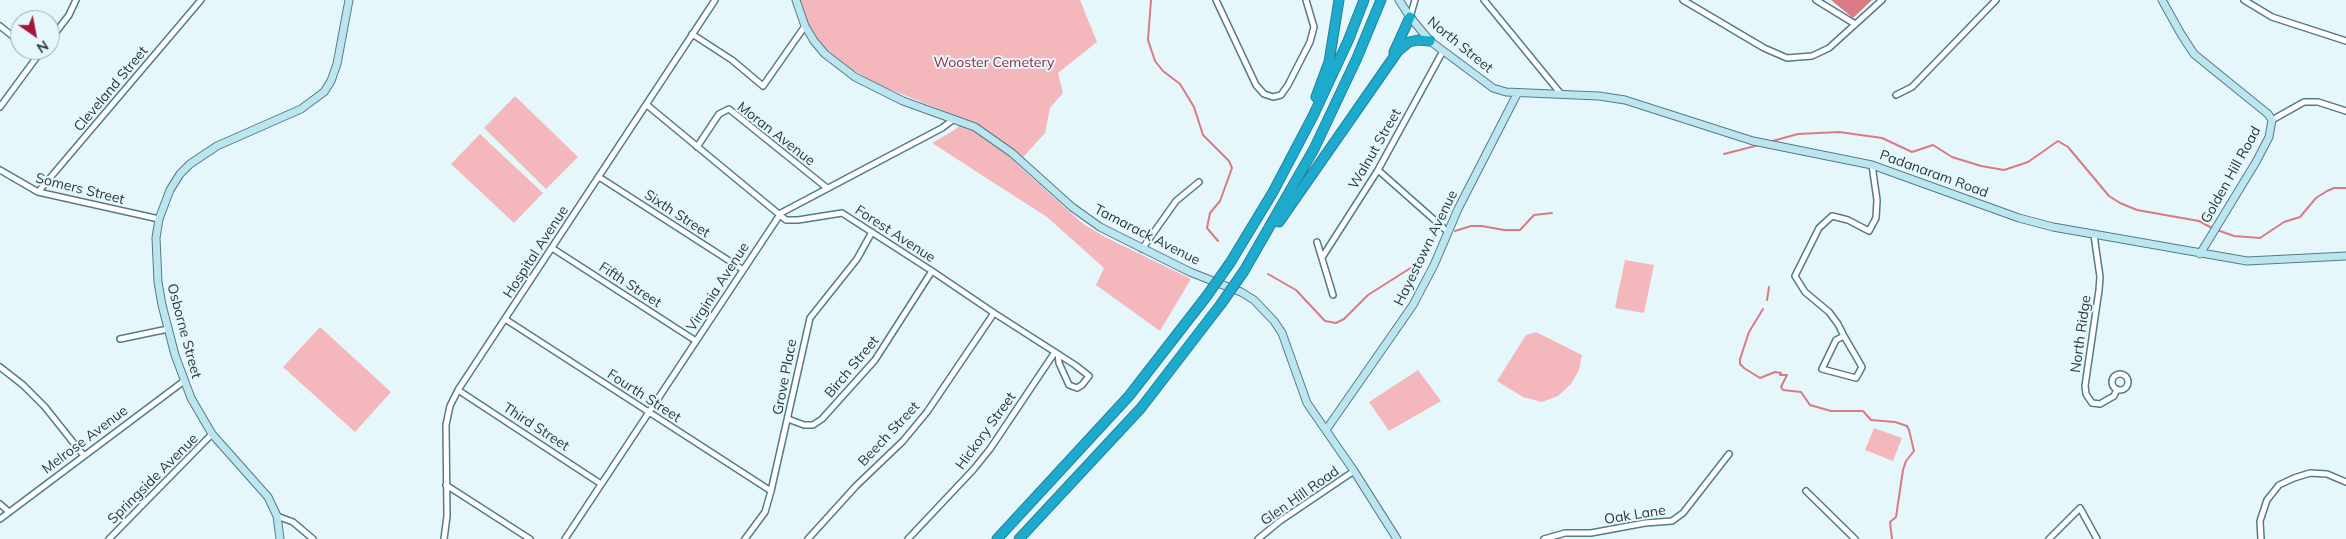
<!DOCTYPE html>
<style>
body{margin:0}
#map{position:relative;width:2346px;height:539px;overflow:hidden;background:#e6f7fc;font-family:Mulish,sans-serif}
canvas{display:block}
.north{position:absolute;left:10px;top:10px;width:50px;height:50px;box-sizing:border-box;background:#e6f7fc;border:1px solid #9aabb0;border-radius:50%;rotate:147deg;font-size:14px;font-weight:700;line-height:20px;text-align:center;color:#293a3f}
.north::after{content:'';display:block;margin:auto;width:18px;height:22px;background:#a9133c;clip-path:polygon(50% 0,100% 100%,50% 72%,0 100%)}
</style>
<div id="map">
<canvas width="2346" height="539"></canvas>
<div class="north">N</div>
</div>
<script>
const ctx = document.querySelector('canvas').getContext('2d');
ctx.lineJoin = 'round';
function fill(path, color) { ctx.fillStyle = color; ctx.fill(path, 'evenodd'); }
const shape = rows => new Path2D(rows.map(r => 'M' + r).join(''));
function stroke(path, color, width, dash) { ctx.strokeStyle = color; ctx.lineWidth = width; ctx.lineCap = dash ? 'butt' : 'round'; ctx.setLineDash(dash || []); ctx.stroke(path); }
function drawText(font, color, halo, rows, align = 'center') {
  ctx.font = font + ' Mulish,sans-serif'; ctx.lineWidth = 4; ctx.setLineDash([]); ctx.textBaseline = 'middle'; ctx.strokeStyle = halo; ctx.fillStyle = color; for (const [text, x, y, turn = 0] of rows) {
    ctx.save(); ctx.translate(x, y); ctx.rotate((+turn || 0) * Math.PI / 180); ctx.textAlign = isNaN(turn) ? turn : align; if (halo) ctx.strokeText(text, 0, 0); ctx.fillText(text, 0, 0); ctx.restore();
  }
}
const green = shape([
 [800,0,1080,0,1097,42,1058,73,1063,93,1050,108,1045,133,1017,164,1082,223,1105,237,1191,279,1160,331,1096,285,1104,268,1047,217,932,143,956,129,964,119,879,85,845,65,822,45,810,28],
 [515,96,578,157,546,189,484,128],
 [480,134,543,193,514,223,451,164],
 [1625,260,1654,265,1644,313,1615,308],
 [320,327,391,392,355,432,283,367],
 [1536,332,1582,355,1579,370,1571,384,1558,396,1542,402,1523,397,1497,381,1526,335],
 [1418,370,1441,401,1389,431,1369,402],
 [1874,428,1902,438,1893,461,1865,450]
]);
const water = shape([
 [1831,0,1872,0,1853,18]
]);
const stream = shape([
 [1151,0,1148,40,1155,61,1163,71,1180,84,1194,107,1203,135,1229,161,1232,168,1220,201,1210,213,1207,228,1218,241],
 [1769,142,1798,134,1839,132,1882,138,1912,152,1933,145,1952,157,1981,166,2004,170,2028,162,2058,141,2068,147,2109,196,2120,203,2137,210,2199,221,2212,228],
 [1724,154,1759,145],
 [2217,230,2234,236,2260,238,2284,222,2300,217,2316,198,2327,191,2334,188,2346,188],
 [1455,231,1471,226,1482,226,1504,230,1520,230,1534,215,1552,213],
 [1268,274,1296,290,1325,321,1336,323,1344,319,1368,295,1420,262,1434,239],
 [1767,300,1769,287],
 [1763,309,1749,332,1740,359,1740,364,1744,368,1760,378,1775,372,1781,373,1780,375,1787,375,1781,387,1783,390,1801,392,1810,405,1831,411,1863,411,1871,420,1895,422,1907,426,1909,430,1914,451,1906,461,1903,470,1896,517,1890,522,1892,539]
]);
const street = shape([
 [1216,0,1256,85,1264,94,1273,97,1281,95,1288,85,1310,42,1314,27,1306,0],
 [1484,0,1561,94],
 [1683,0,1764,48,1787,58,1812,56,1829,48,1882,0],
 [1816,0,1855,24],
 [2244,0,2272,17,2346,41],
 [1410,17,1415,0],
 [0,26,20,42],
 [692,34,732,60,763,86,805,26],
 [50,40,69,15,76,0],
 [31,50,38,56],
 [1896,95,1912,87,1996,0],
 [647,105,786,220,798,220,842,213,932,271,994,313,1058,354,1075,365,1089,376,1082,385,1077,388,1069,385,1059,363,1058,354],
 [0,107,42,50],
 [2272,120,2304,102,2318,102,2346,111],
 [697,147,719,114,729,109,827,188],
 [0,170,38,192,159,219],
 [1378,170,1448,232],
 [599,177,742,269],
 [38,192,201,0],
 [2094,235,2100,277,2099,290,2085,386,2086,394,2092,403,2100,404,2114,396,2117,389],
 [1317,242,1333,295],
 [552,248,696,341],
 [1142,249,1176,201,1199,182],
 [1323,256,1378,170,1443,51],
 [505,319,771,491],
 [1844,336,1836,340,1822,369,1856,378,1862,367,1844,336,1838,324,1829,312,1805,292,1795,276,1819,228,1832,216,1848,220,1869,231,1876,218,1877,200,1872,165],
 [120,339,168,329],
 [0,367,23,385,45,407,84,456],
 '2112 382a8 8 0 1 1 16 0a8 8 0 1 1-16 0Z',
 [458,390,601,484],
 [788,419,804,425,813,425,822,419,875,360,932,271],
 [446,485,530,539],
 [1806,491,1855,539],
 [0,504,9,512],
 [277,516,293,522,313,539],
 [0,519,184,381],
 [109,539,212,434],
 [444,539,447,516,446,425,450,406,458,390,715,0],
 [565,539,781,213,942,128,954,119],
 [745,539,765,512,771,491,810,318,857,259,872,232],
 [808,539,856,486,903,441,927,412,994,313],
 [908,539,973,470,990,449,1055,352],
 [1258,539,1280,521,1354,471],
 [1544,539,1565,533,1591,533,1645,523,1672,521,1683,513,1729,454],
 [2049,539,2080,508,2097,539],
 [2261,539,2260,521,2267,500,2279,485,2294,478,2310,473,2327,474,2346,482]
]);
const secondary = shape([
 [796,0,805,26,814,41,825,54,855,77,903,101,975,127,1012,153,1072,207,1100,227,1190,272,1241,292,1254,300,1274,321,1282,333,1307,403,1354,471,1397,539],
 [1399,0,1410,17,1430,41,1493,88,1506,92,1599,96,1625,100,1753,141,1872,165,2019,218,2053,227,2247,261,2346,256],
 [2162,0,2181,34,2194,54,2268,114,2272,120,2269,137,2256,162,2200,254],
 [1326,430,1413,305,1434,265,1458,209,1517,94],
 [280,539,277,516,268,497,212,434,191,398,175,355,162,305,158,282,156,238,159,219,170,190,180,174,190,164,217,146,301,109,324,92,331,81,337,64,349,0]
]);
const highway = shape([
 [1394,52,1410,17],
 [1316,97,1329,62,1339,0],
 [1279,222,1398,51,1409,42,1418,40,1430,41],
 [1230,263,1273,192,1313,116,1348,41,1364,0],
 [1244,271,1314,149,1357,58,1381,0],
 [997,539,1129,396,1206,297],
 [1019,539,1141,408,1221,304]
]);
const highwayBridge = shape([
 [1206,297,1230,263],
 [1221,304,1244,271]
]);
const streetNames = [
 ["North Street",1460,45,39],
 ["Cleveland Street",111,89,-50],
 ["Moran Avenue",776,134,38],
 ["Walnut Street",1375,149,-60],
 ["Padanaram Road",1934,174,20],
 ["Golden Hill Road",2231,175,-61],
 ["Somers Street",80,189,14],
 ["Sixth Street",677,214,33],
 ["Forest Avenue",895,234,33],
 ["Tamarack Avenue",1147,235,27],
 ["Hayestown Avenue",1426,248,-64],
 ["Hospital Avenue",536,252,-57],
 ["Fifth Street",630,285,33],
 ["Virginia Avenue",718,287,-57],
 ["Osborne Street",184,331,75],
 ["North Ridge",2081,334,-82],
 ["Birch Street",852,367,-50],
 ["Grove Place",785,377,-79],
 ["Fourth Street",644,396,33],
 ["Third Street",536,427,33],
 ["Hickory Street",986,431,-54],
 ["Beech Street",889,434,-47],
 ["Melrose Avenue",85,440,-37],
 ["Springside Avenue",153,479,-45],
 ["Glen Hill Road",1300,496,-35],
 ["Oak Lane",1635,515,-9]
];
const parkNames = [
 ["Wooster Cemetery",994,63]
];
fill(green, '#f4b8bc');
fill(water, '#da7a84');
stroke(stream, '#da7a84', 2);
stroke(street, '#547b88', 8);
stroke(secondary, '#547b88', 9);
stroke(highway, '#21839b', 11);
stroke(street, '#fff', 5);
stroke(secondary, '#bbe6f0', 7);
stroke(highway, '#1daacc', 9);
stroke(highwayBridge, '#21839b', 11, []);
stroke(highwayBridge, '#1daacc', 9);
drawText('14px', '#293a3f', '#e6f7fc', streetNames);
drawText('14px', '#98263d', '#e6f7fc', parkNames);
</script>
